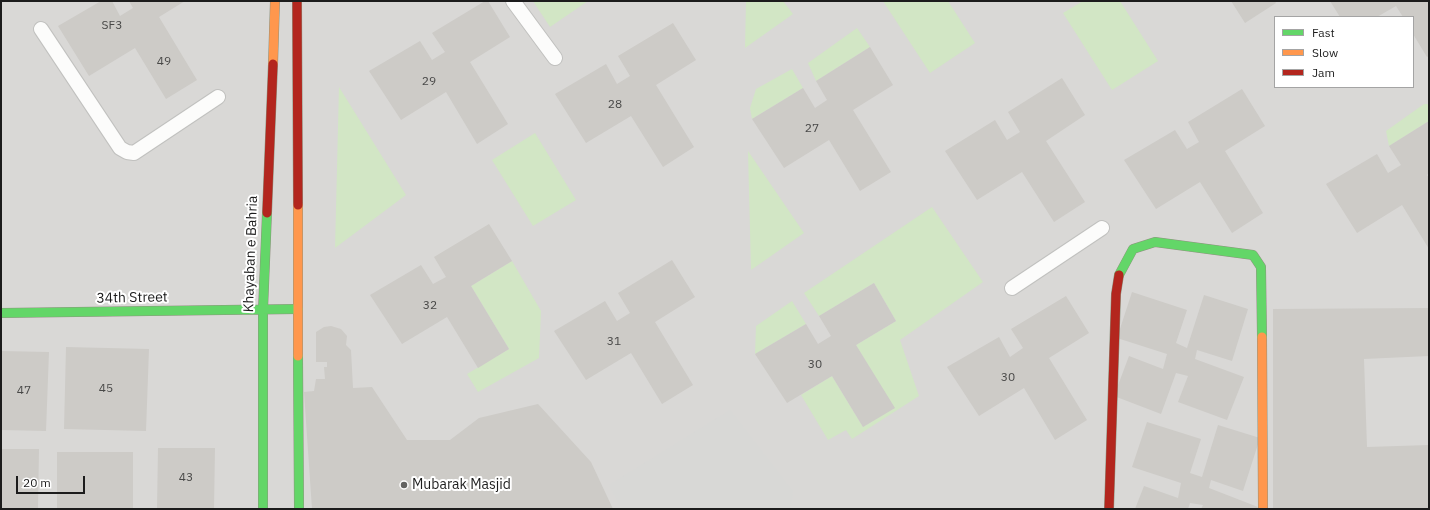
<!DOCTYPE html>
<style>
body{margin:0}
#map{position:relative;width:1430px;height:510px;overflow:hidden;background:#eae9e4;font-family:"IBM Plex Sans",sans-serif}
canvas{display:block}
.frame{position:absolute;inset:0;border:2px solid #1c1c1c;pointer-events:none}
.legend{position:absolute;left:1274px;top:16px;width:140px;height:72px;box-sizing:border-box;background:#fff;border:1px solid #a4a4a4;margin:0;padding:5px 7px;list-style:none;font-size:12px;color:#1c1c1c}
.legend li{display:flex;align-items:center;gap:8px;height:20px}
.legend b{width:20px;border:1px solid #a4a4a4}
.scale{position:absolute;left:16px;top:476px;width:69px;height:18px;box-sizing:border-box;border:2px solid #1c1c1c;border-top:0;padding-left:5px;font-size:12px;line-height:14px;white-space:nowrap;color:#1c1c1c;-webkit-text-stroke:3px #fff;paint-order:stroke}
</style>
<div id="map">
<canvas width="1430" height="510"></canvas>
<div class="frame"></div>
<ul class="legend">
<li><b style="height:5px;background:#63d668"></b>Fast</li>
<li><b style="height:5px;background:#ff974d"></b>Slow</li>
<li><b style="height:5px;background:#b3261e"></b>Jam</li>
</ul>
<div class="scale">20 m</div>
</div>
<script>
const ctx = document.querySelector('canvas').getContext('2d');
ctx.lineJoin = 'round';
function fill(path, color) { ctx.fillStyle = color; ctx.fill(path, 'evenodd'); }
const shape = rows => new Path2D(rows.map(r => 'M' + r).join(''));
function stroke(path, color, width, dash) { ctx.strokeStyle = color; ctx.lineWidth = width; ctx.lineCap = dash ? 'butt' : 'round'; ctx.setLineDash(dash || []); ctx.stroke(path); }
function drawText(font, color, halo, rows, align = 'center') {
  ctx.font = font + ' "IBM Plex Sans",sans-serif'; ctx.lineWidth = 4; ctx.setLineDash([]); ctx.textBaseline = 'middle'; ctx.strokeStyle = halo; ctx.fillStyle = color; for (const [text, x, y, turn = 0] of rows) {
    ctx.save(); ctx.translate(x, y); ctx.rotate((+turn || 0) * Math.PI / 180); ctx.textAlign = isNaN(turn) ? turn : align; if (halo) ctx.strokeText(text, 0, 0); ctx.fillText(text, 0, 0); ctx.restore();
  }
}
const residential = shape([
 [1,1,1429,1,1429,509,1,509],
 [1275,17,1413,17,1413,87,1275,87]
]);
const religious = shape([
 [730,410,793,492,790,509,622,509,609,485]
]);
const grass = shape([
 [533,1,588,1,550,27],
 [746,1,783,1,793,14,745,48],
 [883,1,948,1,975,43,930,73],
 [1083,1,1120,1,1158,61,1112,90,1063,13],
 [857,28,870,47,816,81,808,63],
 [792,69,803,88,752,119,750,108,756,89],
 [339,87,406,195,335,248],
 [1424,104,1429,104,1429,121,1389,146,1386,131],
 [535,133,576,200,533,226,492,160],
 [748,151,804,233,751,270],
 [932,207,983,282,900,340,919,396,852,439,846,430,828,440,801,395,832,376,863,427,894,408,856,345,896,321,874,283,819,316,804,293],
 [512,261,541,311,539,358,478,392,467,374,509,349,471,286],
 [792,301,806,324,755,354,756,326]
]);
const building = shape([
 [101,1,112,1,120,16,133,8,129,1,185,1,159,17,197,80,166,99,135,48,89,76,58,26],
 [485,1,488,1,510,37,470,62,508,124,477,144,446,92,401,120,369,71,420,41,432,60,445,52,432,33],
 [1231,1,1275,1,1276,3,1245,23],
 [1330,1,1429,1,1429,56,1427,57,1413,34,1413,17,1403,17,1396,6,1377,17,1340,17],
 [673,23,696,60,656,85,694,147,663,167,631,116,586,143,555,94,606,64,617,84,630,76,618,56],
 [870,47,893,85,853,110,891,172,860,191,829,140,784,168,752,119,803,88,815,108,827,100,816,81],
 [1062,78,1085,115,1046,141,1085,202,1054,222,1022,172,977,200,945,151,995,120,1007,140,1020,132,1008,112],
 [1242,89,1265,126,1225,151,1263,213,1232,233,1200,182,1156,209,1124,160,1175,130,1187,149,1199,142,1188,122],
 [1429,121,1429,173,1427,175,1429,178,1429,249,1402,205,1357,233,1326,184,1377,154,1388,173,1401,165,1389,146],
 [489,224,512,261,471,286,509,349,478,368,447,317,402,344,370,295,421,265,433,284,446,277,434,257],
 [672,260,695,297,655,322,693,385,662,404,631,353,586,380,554,331,605,301,617,321,630,313,618,293],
 [874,283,896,321,856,345,895,408,863,427,832,376,787,403,755,354,806,324,818,344,831,336,819,316],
 [1132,292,1187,310,1176,343,1187,348,1204,295,1248,309,1232,361,1197,350,1195,359,1244,377,1227,420,1178,402,1188,376,1176,373,1161,414,1114,396,1129,356,1163,369,1167,354,1117,338],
 [1066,296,1089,333,1049,358,1087,420,1055,440,1024,388,979,416,947,367,999,337,1010,357,1023,348,1011,329],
 [1429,308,1429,356,1364,359,1367,447,1429,445,1429,509,1273,509,1273,309],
 [331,326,341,329,347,336,346,345,351,350,353,388,372,387,407,440,450,440,479,418,538,404,591,462,613,509,312,509,304,392,314,391,316,379,325,379,324,367,327,367,327,362,316,362,316,332,324,327],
 [66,347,149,349,146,431,64,429],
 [1,351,49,352,46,431,1,430],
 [1147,422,1201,439,1190,473,1202,477,1218,425,1260,438,1243,491,1211,480,1209,488,1258,507,1257,509,1201,509,1203,505,1190,503,1188,509,1135,509,1144,486,1178,498,1181,483,1132,467],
 [158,448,215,448,214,509,157,509],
 [1,449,39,449,38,509,1,509],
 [57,452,133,452,133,509,57,509]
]);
const lane = shape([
 [513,1,555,58],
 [41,29,120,148,127,152,134,153,218,97],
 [1012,288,1102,228]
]);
const fast = shape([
 [1119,275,1133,249,1155,242,1253,255,1261,267,1262,337],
 [1,313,298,309],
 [298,356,299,509],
 [263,509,263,310,267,213]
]);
const slow = shape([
 [273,64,275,1],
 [298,205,298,356],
 [1262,337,1263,509]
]);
const jam = shape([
 [297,1,298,205],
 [267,213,273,64],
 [1109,509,1116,294,1119,275]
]);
const markers = [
 [404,485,4,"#646462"]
];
const numberNames = [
 ["SF3",112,26],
 ["49",164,62],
 ["29",429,82],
 ["28",615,105],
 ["27",812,129],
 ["32",430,306],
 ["31",614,342],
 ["30",815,365],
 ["30",1008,378],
 ["45",106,389],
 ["47",24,391],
 ["43",186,478]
];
const streetNames = [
 ["Khayaban e Bahria",251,254,-88],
 ["34th Street",132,298,-1]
];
const poiNames = [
 ["Mubarak Masjid",412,485]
];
fill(residential, '#d9d8d6');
fill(religious, '#d8d8d6');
fill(grass, '#d2e6c5');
fill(building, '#cdcbc7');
stroke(lane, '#c1c1bf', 16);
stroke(fast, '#8e927e', 10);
stroke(slow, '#8e927e', 10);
stroke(jam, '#8e927e', 10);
stroke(lane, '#fcfcfb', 14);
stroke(fast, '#63d668', 9);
stroke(slow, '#ff974d', 9);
stroke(jam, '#b3261e', 9);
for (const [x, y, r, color] of markers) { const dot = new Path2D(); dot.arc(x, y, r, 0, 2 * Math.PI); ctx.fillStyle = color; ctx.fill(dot); stroke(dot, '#fff', 1.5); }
drawText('12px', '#484847', null, numberNames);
drawText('14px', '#1c1c1c', '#fff', streetNames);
drawText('14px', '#1c1c1c', '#fff', poiNames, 'left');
</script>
